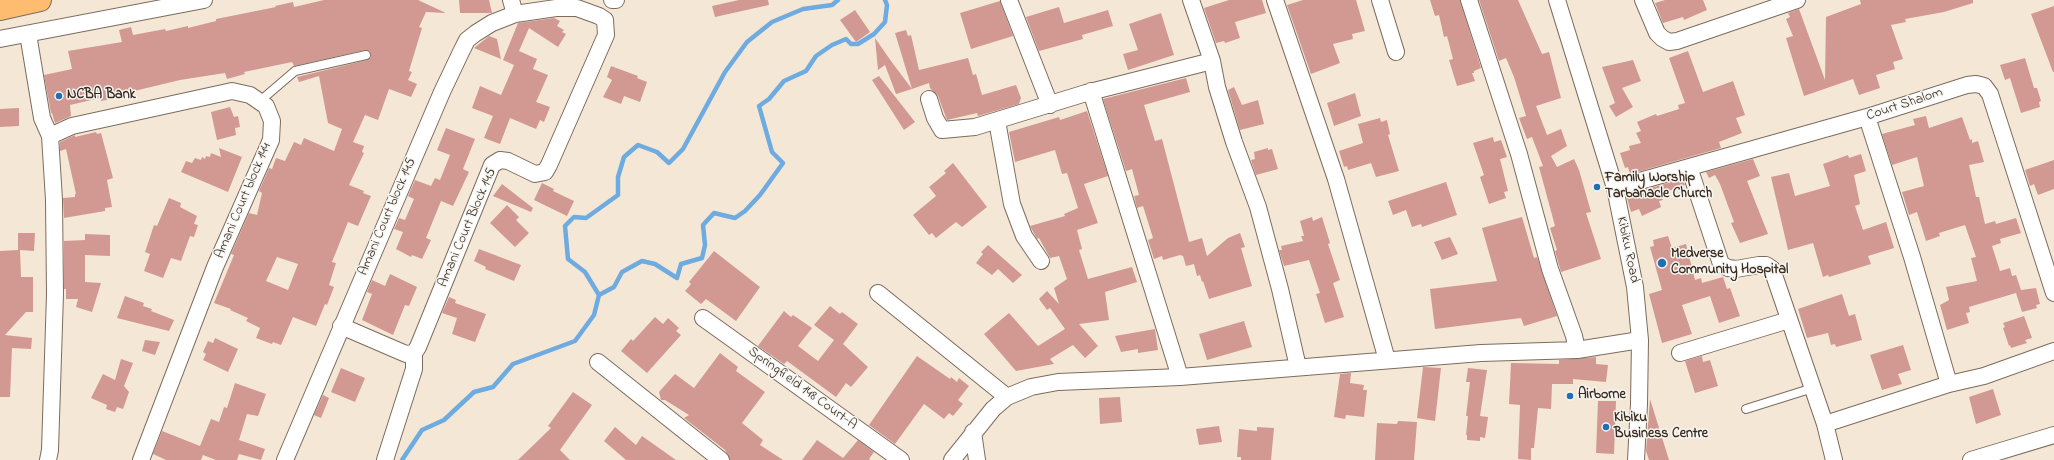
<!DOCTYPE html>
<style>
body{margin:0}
canvas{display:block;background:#f5e7d6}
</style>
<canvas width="2054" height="460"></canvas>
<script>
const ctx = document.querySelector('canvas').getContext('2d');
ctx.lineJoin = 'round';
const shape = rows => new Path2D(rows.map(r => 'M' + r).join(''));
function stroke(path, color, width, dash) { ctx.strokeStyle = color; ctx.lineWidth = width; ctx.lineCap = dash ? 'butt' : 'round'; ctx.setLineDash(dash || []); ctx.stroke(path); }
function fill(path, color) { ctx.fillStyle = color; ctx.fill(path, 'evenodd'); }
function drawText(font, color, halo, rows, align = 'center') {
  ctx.font = font + ' "Indie Flower",sans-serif'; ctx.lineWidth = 3; ctx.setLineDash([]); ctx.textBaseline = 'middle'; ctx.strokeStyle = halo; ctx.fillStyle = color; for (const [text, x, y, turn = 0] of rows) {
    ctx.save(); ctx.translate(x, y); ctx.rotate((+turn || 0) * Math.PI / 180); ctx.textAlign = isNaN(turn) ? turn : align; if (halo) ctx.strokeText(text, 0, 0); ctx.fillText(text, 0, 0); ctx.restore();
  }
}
const stream = shape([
 [599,295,614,287,622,272,642,261,655,264,677,278,681,264,702,258,705,245,703,225,714,213,735,218,745,211,760,195,783,163,772,152,759,106,769,99,784,81,806,71,816,56,832,45,846,39,851,44,858,44,874,34,885,22,887,5,885,0],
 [402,460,422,430,444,420,474,392,493,387,513,364,575,341,594,315,599,295,585,272,568,259,565,226,574,217,586,218,618,195,618,177,624,157,638,145,657,152,669,163,683,149,725,72,747,42,772,22,803,9,832,5,838,0]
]);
const building = shape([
 [324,0,418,0,446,13,426,12,419,27,422,28,409,71,412,72,408,80,417,84,411,97,389,89,378,120,365,115,353,142,364,146,362,152,364,153,349,185,364,191,363,193,371,196,358,226,348,222,332,262,336,263,329,285,334,287,327,305,325,304,316,326,293,317,281,345,273,342,272,344,256,338,260,328,246,321,248,318,230,310,231,309,214,303,234,255,231,254,249,213,257,215,262,193,259,191,269,168,272,169,276,158,285,161,294,142,301,145,304,138,334,151,342,129,328,123,319,76,299,82,297,77,367,60,371,57,370,52,365,50,294,66,292,62,244,72,245,74,227,79,225,73,180,80,126,93,126,96,101,101,100,98,70,105,71,116,55,123,52,113,51,113,44,75,72,69,68,51,122,42,119,30,131,27,133,35,165,29,166,31,188,26,188,28,216,21,216,19,276,7,275,6,293,2,294,7],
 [277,257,298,264,288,290,266,281],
 [459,0,489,0,492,13,460,13],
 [739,0,768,0,769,5,715,17,712,6],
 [1229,0,1262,0,1266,13,1235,22,1240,38,1225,43,1224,41,1216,43,1204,8],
 [1303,0,1356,0,1365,31,1352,34,1353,39,1333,44,1340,63,1311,74,1287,5],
 [1430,0,1460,0,1481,68,1474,71,1474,73,1472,73,1475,81,1457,86,1449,60,1453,59,1447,36,1444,37,1439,15,1435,16],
 [1479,0,1518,0,1542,54,1549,52,1561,98,1536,106,1547,135,1561,129,1567,146,1551,156,1557,167,1574,159,1579,170,1591,212,1586,213,1601,259,1561,272,1555,251,1557,250,1550,228,1555,226,1539,167,1543,166,1532,137,1527,139,1519,118,1526,116,1514,77,1506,58,1499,61],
 [1665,0,1703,0,1707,10,1684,20,1683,17,1663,23,1655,3],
 [1860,0,1973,0,1973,3,1944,12,1905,19,1906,22,1891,25,1903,59,1893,62,1895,69,1876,75,1880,88,1859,95,1853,79,1804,96,1786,38,1793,36,1786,19,1790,17,1788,13,1799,9,1825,80,1826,17,1861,4],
 [1000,1,1013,36,971,49,960,13],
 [2054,6,2054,72,2053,72,2031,14],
 [1059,7,1064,23,1108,10,1113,26,1082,35,1083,39,1039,51,1026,17],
 [855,10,870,32,856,42,840,20],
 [1161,13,1174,55,1128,70,1123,54,1138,50,1129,24],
 [554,18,560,21,557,26,564,30,562,32,566,34,558,47,529,28,519,51,537,59,533,69,548,75,536,102,550,107,544,122,540,120,536,129,510,118,500,144,484,138,493,116,472,108,480,86,501,95,514,65,503,60,518,23],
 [906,30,908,36,911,35,919,70,968,58,973,75,976,74,982,95,1016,85,1021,98,1019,104,978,116,977,113,947,120,938,96,930,88,929,83,912,89,895,33],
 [489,36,497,39,501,59,474,48],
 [875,38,891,61,912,89,896,94,885,65,878,70],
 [1688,51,1703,92,1733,81,1745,115,1736,118,1742,133,1719,142,1721,148,1630,174,1628,167,1625,168,1620,153,1630,150,1629,146,1641,143,1636,133,1641,131,1637,122,1656,114,1657,116,1679,109,1678,105,1685,103,1669,58],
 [2025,58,2034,88,2037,88,2041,101,2039,102,2040,107,2021,113,2010,78,2005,80,2000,65],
 [1633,60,1641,81,1622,88,1633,107,1616,117,1609,106,1615,103,1602,67],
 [611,66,638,76,637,78,647,82,640,102,624,96,621,104,603,97,612,80,607,77],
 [879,76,915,122,904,130,872,80],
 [1186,78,1190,92,1144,105,1155,141,1162,139,1189,242,1202,238,1207,256,1228,238,1240,233,1245,247,1241,248,1252,286,1209,299,1203,281,1202,282,1200,275,1197,276,1194,264,1186,266,1183,256,1180,255,1163,260,1162,256,1154,259,1148,240,1153,238,1143,206,1137,208,1134,196,1139,195,1132,169,1126,171,1103,99],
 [1234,87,1242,105,1258,100,1264,124,1240,130,1228,90],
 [1355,93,1361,116,1334,126,1327,103],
 [230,107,234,117,238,116,240,127,235,128,236,135,217,140,211,112],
 [19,108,19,126,0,127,0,109],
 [1087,111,1108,176,1084,184,1098,223,1077,230,1082,249,1079,250,1088,279,1132,267,1137,282,1105,292,1109,320,1079,324,1098,346,1085,358,1073,345,1050,359,1054,364,1016,371,984,334,1009,313,1038,346,1065,329,1050,308,1047,310,1039,299,1047,291,1059,304,1054,288,1067,279,1059,256,1050,258,1039,238,1037,239,1030,226,1065,216,1064,214,1078,208,1067,173,1062,174,1055,150,1015,162,1009,132,1059,117,1060,120],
 [1926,116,1929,128,1962,117,1970,140,1972,139,1972,143,1978,141,1984,162,1969,165,1976,197,1979,197,1985,224,1995,221,1996,224,2016,218,2021,233,2000,239,2001,243,1992,246,2000,271,2010,268,2012,276,2016,275,2021,290,2036,288,2040,304,2036,305,2037,308,2022,312,2016,293,1969,307,1970,312,1966,313,1969,323,1947,330,1940,305,1949,300,1946,287,1977,281,1971,258,1976,257,1965,225,1939,233,1940,236,1926,241,1917,212,1909,215,1902,192,1924,186,1917,157,1892,165,1882,134,1915,125,1913,119],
 [1380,118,1381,122,1387,120,1390,134,1388,135,1399,171,1376,177,1371,163,1348,170,1347,166,1344,167,1339,151,1363,143,1358,124],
 [446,128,475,139,463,169,469,172,453,206,441,201,426,238,431,240,422,259,412,255,411,257,396,249,403,232,394,229,399,218,405,220,414,199,408,196,415,180,431,186,435,178,440,180,450,155,437,150],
 [96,132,97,134,101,133,113,178,107,180,112,207,105,208,105,211,64,218,63,198,75,197,75,194,76,194,66,149,60,151,60,142,75,135,75,137],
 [1493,137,1494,142,1501,140,1507,157,1500,159,1508,191,1504,192,1506,198,1489,204,1480,177,1484,175,1473,143],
 [219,148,242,157,228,192,181,172,186,161,192,163,195,158,201,160,202,157,205,159,206,156,210,157,211,153,221,157],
 [1268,148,1268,150,1272,149,1278,169,1256,175,1251,160,1255,159,1254,152],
 [1861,154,1866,171,1854,175,1860,204,1855,206,1863,230,1886,222,1894,248,1868,256,1871,264,1829,277,1828,275,1823,277,1813,243,1788,250,1771,177,1789,173,1795,196,1830,186,1823,164,1848,155,1849,158],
 [1753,159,1760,176,1747,181,1768,234,1740,243,1731,223,1734,222,1720,184,1715,175,1709,178,1706,172],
 [2054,160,2054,189,2038,195,2034,184,2030,186,2025,170],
 [953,163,987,207,962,227,956,222,936,238,932,233,929,235,913,215,936,196,929,187,946,173,944,171],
 [1682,179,1685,185,1660,194,1663,200,1659,201,1661,207,1642,216,1639,209,1631,212,1626,195],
 [1446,182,1457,215,1422,227,1421,224,1412,227,1406,210,1393,215,1388,201],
 [542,183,554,189,553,191,574,201,567,216,534,200],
 [502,184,533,208,531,212,493,196],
 [169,198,181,203,180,207,197,216,194,224,198,225,194,237,190,236,181,261,171,258,163,278,144,271,150,254,145,252,154,225,157,226],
 [507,205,519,217,516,220,529,233,515,247,490,223],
 [1312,217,1313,221,1322,217,1330,243,1328,244,1340,280,1333,283,1344,317,1325,323,1316,294,1320,293,1309,260,1284,266,1279,250,1282,250,1281,246,1303,241,1301,236,1304,236,1300,221],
 [1522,217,1534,258,1537,257,1557,316,1524,326,1521,318,1435,329,1430,289,1497,281,1482,228],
 [18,233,35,233,34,251,20,250,21,277,33,277,33,312,26,312,5,335,32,338,31,349,12,348,10,397,0,397,0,251,18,250],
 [85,234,110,235,110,256,85,255,85,282,101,283,92,312,76,307,78,299,66,299,66,289,64,289,64,241,85,240],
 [1668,236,1672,248,1686,244,1695,280,1701,278,1702,283,1723,277,1727,289,1730,288,1740,316,1719,323,1710,296,1682,305,1692,334,1662,343,1649,294,1662,290,1650,247,1654,246,1653,240],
 [1450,237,1458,254,1442,260,1434,242],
 [988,245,1022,275,1013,283,998,269,992,275,976,263,983,254,981,252],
 [479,249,521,265,514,281,485,269,486,267,474,261],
 [714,251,760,287,736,321,706,299,701,304,685,291,691,284,689,282],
 [390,274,417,287,409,306,405,305,393,335,362,320,372,294,367,292,372,280,385,286],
 [1842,294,1849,316,1855,314,1862,340,1836,347,1835,344,1831,345,1828,333,1807,338,1798,309],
 [125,296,144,303,143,306,152,309,151,311,174,320,169,331,117,318],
 [449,297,456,300,455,303,486,314,475,342,452,334,457,318,442,313],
 [830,306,840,314,842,312,858,324,843,344,868,367,851,387,846,383,836,397,787,361,784,364,758,346,784,311,791,317,793,315,812,328,798,346,818,361,834,340,814,325],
 [2024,316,2032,338,2025,340,2027,343,2011,348,2010,345,2009,346,2003,328,2005,327,2003,323],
 [655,317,663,324,668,318,679,328,676,331,681,335,647,373,621,351,631,339,633,341],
 [1244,321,1252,347,1207,360,1199,334],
 [1155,329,1158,350,1138,353,1138,349,1121,352,1115,336],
 [215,338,238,349,228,372,203,360,206,354,203,352,208,341,213,343],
 [145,340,160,342,155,355,142,351],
 [1903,345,1911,370,1898,374,1902,384,1882,390,1870,355],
 [720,353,738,367,736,371,765,392,742,423,763,440,760,445,783,460,730,460,725,450,684,418,689,415,665,400,661,400,659,392,675,374,694,388],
 [917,356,950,379,951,377,957,382,959,378,969,386,958,400,963,404,953,416,949,413,944,419,924,404,895,444,869,425],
 [1702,356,1703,362,1710,360,1718,386,1695,393,1685,361],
 [1596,357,1596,364,1608,365,1606,382,1573,379,1573,384,1552,384,1551,409,1538,408,1534,448,1531,448,1531,460,1518,459,1520,405,1509,404,1511,363,1559,364,1559,360],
 [121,359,133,363,124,386,129,392,123,409,117,407,115,412,106,409,107,405,91,398,103,374,115,380],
 [1423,367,1441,368,1435,421,1417,418],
 [341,368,365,378,355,402,331,392],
 [1468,368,1487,370,1480,416,1488,417,1485,438,1480,437,1480,441,1467,440,1467,435,1466,435,1468,416,1466,416,1470,382,1466,382],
 [1351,373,1350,383,1364,385,1363,390,1367,390,1364,417,1346,415,1345,419,1334,417,1340,374],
 [235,383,266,394,258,416,247,414,239,440,265,449,261,460,239,454,237,460,216,460,203,455,201,460,166,460,153,454,162,431,200,446,211,419,219,422,224,407,227,408],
 [1993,389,2001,415,1976,424,1969,397],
 [573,392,592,405,560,450,570,460,518,460,551,428,548,426],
 [323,395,329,398,321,418,314,415],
 [1120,397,1122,422,1100,424,1099,398],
 [1650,399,1669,460,1649,460,1646,451],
 [1598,401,1616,401,1614,454,1596,453],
 [1398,421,1417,422,1414,460,1375,460,1377,423,1397,424],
 [1219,426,1222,442,1199,445,1196,429],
 [615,427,636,445,642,436,676,460,626,460,604,441],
 [1257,427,1274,428,1271,460,1241,460,1241,457,1237,457,1239,429,1257,431],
 [817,440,843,458,858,440,874,452,869,459,871,460,802,460]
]);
const lane = shape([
 [260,101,295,71,366,55],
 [1746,409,1813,388]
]);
const street = shape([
 [612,0,616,0],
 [1009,0,1050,105],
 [1191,0,1212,61,1217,87,1234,142,1258,207,1280,289,1298,367],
 [1275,0,1336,179,1387,360],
 [1380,0,1396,52],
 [1469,0,1519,154,1550,269,1574,336,1577,350],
 [1557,0,1615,188,1635,287,1640,340,1639,404,1636,460],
 [1643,0,1657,33,1662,38,1669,42,1677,41,1797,0],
 [28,34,42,118,50,136,54,200,55,294,50,450,48,460],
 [0,39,204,0],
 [1091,91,1180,377],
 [929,99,935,118,942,130,975,127,1086,93,1212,61],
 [1867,117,1912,257,1949,384],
 [997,121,1012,204,1024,236,1041,261],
 [50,136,72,126,232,91,250,95,266,106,272,121,271,140,215,267,141,460],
 [1689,167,1721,264,1728,268,1736,269,1759,265,1766,265,1772,269,1825,424,1834,460],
 [1615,188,1867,117,1967,85,1976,84,1984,86,1990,94,2054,293],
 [878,293,1007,397],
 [703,318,901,460],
 [341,326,406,354,414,353,418,347,492,165,500,160,508,161,535,174,545,172,549,165,606,35,605,20,599,16,577,8,556,8,515,14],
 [1680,353,1789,320],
 [598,362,721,460],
 [1825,424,1949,384,1984,376,2054,351],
 [973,432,977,460],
 [285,460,442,92,461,52,467,40,476,33,492,23,515,14,511,0],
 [385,460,414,369,414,353],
 [952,460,993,409,1007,397,1031,387,1058,382,1180,377,1481,353,1577,350,1640,340],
 [1971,460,2054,435]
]);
const primary = shape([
 [0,9,40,0]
]);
const markers = [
 [59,96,4,"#1f6fb2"],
 [1597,187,4,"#1f6fb2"],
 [1662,263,5,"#1f6fb2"],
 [1570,396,4,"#1f6fb2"],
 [1606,427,4,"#1f6fb2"]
];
const poiNames = [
 ["NCBA Bank",67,96],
 ["Family Worship",1605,179],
 ["Tarbanacle Church",1605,195],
 ["Medverse",1671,255],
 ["Community Hospital",1671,271],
 ["Airborne",1578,396],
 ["Kibiku",1614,419],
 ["Business Centre",1614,435]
];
const streetNames = [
 ["Court Shalom",1905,105,-18],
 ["Amani Court block 144",244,201,-67],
 ["Amani Court block 145",388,217,-67],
 ["Amani Court Block 145",468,228,-67],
 ["Kibiku Road",1627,250,78],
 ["Springfield 148 Court-A",802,389,36]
];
stroke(stream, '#6eabe0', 4.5);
fill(building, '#d29992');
stroke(lane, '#7c6c5e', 10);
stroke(street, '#7c6c5e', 18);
stroke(primary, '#7c6c5e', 24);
stroke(lane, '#fff', 8);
stroke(street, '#fff', 16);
stroke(primary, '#febc70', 22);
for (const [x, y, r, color] of markers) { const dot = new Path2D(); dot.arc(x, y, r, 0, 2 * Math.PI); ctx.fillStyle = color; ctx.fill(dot); stroke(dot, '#f6f6f2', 1.5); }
drawText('bold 14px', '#3b2a1e', '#f6f6f2', poiNames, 'left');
drawText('14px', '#3b2a1e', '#f6f6f2', streetNames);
</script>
